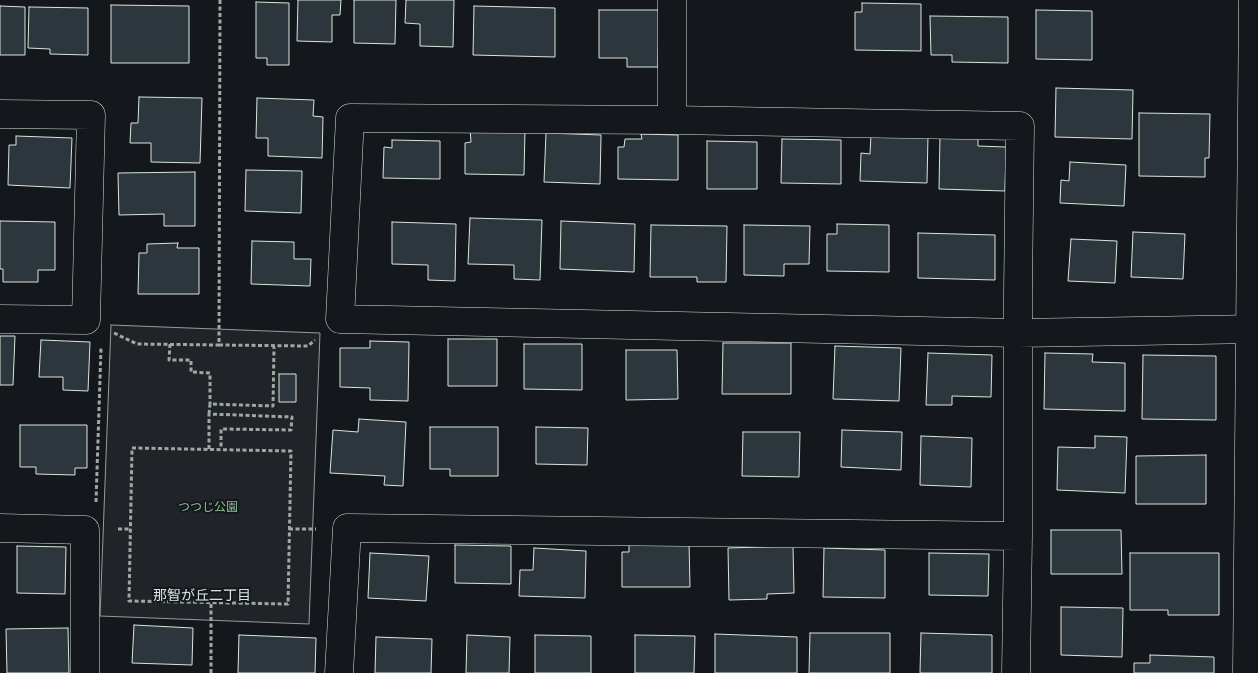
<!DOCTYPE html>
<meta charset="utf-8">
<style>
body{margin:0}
canvas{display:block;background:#14181c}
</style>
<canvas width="1258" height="673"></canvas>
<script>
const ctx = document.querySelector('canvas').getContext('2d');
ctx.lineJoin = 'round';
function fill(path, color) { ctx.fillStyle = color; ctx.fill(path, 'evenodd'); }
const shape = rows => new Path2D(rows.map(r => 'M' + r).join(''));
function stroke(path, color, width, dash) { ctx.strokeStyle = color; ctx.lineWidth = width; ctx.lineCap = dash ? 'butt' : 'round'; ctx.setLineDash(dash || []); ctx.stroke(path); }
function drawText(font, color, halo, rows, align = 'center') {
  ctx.font = font + ' "Fira Sans","Noto Sans JP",sans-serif'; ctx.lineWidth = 4; ctx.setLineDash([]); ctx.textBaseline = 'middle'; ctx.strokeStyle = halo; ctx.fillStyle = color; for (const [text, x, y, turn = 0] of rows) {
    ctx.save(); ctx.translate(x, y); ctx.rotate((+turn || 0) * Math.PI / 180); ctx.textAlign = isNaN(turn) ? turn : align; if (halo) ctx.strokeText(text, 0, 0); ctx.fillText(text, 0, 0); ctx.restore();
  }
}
const green = shape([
 [111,325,320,333,309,624,100,616,111,325]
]);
const building = shape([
 [298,0,341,0,340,15,332,15,332,42,297,41,298,0],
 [354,0,396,0,395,44,354,43,354,0],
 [406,0,454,0,453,47,420,46,420,24,405,23,406,0],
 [256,2,289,3,289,65,267,65,267,58,256,58,256,2],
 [862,3,921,4,921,51,855,50,855,12,862,12,862,3],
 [111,5,189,6,189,63,111,63,111,5],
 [0,6,25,7,25,55,0,55,0,6],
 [474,6,555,8,555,57,473,55,474,6],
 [29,7,88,8,88,55,50,54,50,49,28,48,29,7],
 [599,10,659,10,658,67,627,67,627,58,599,58,599,10],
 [1036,10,1092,11,1092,60,1036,59,1036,10],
 [930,16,1008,17,1008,63,952,62,952,55,931,55,930,16],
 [1056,88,1133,90,1132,139,1055,137,1056,88],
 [139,97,202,98,200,163,151,162,151,143,130,143,131,123,138,123,139,97],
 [257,98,314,100,313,116,323,117,322,158,268,156,268,138,256,138,257,98],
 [1139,113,1210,114,1209,158,1205,158,1205,177,1139,176,1139,113],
 [470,128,525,129,524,175,465,174,465,143,471,142,470,128],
 [546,133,601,135,600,184,544,182,546,133],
 [641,134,678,135,678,180,618,179,618,147,624,147,625,139,642,139,641,134],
 [871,134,928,135,927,183,860,181,861,153,870,154,871,134],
 [16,136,72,138,70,188,8,185,9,145,16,145,16,136],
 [940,136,978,138,978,146,1006,147,1005,191,939,189,940,136],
 [782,139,841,140,841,184,781,183,782,139],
 [392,140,440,141,440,179,383,178,384,147,392,148,392,140],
 [707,141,757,142,757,189,707,189,707,141],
 [1070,162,1126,165,1124,206,1060,203,1061,180,1069,181,1070,162],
 [246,170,302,171,301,213,245,211,246,170],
 [195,172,195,226,164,226,164,214,119,215,118,173,195,172],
 [470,218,542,220,540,280,514,279,514,265,468,264,470,218],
 [0,221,55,222,55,270,38,270,38,282,3,282,3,269,0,269,0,221],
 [561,221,635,224,634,272,560,269,561,221],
 [392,222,456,224,455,281,428,280,428,265,392,264,392,222],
 [837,224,889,225,889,272,827,271,827,234,837,234,837,224],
 [651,225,727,226,726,282,697,282,697,277,650,277,651,225],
 [744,225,810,226,809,264,784,264,784,276,744,275,744,225],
 [1133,232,1185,234,1183,279,1131,277,1133,232],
 [918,233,995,235,995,280,918,278,918,233],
 [1071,239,1117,241,1115,283,1068,281,1071,239],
 [252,241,294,242,294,259,311,259,310,286,251,284,252,241],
 [178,243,177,248,199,248,199,294,138,294,139,253,147,253,147,244,178,243],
 [0,336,15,336,13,385,0,385,0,336],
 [448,339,497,339,497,386,448,386,448,339],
 [41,340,90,342,88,391,63,390,63,377,39,377,41,340],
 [370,341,409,342,408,401,370,400,370,388,340,387,340,348,370,348,370,341],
 [723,343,791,343,791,394,722,394,723,343],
 [524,344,582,344,582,390,524,389,524,344],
 [835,346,901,348,899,401,833,399,835,346],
 [626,350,677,350,678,399,626,400,626,350],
 [928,353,992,355,991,397,952,396,952,405,926,405,928,353],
 [1045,353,1093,354,1092,362,1125,363,1125,411,1044,409,1045,353],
 [1143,355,1216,356,1216,420,1142,419,1143,355],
 [279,374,296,374,296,402,279,402,279,374],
 [359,419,406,422,403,486,384,485,385,476,330,473,333,430,358,432,359,419],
 [20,425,87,425,87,468,75,468,75,475,36,474,36,467,20,467,20,425],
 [430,427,498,427,498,476,450,476,450,469,430,469,430,427],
 [536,427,588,428,587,465,536,464,536,427],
 [842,430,902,432,901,470,841,467,842,430],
 [743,432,800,432,799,477,742,476,743,432],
 [921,436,972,438,971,487,920,485,921,436],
 [1095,436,1127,437,1125,493,1057,490,1058,447,1095,448,1095,436],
 [1206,455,1206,504,1136,504,1136,456,1206,455],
 [1051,530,1121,530,1122,574,1051,574,1051,530],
 [629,542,689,542,690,587,622,587,622,552,629,552,629,542],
 [455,545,511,546,511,584,455,583,455,545],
 [17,546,66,547,65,594,17,593,17,546],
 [793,546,794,593,767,594,767,599,729,600,728,548,793,546],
 [534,548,586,551,585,598,519,596,520,570,533,570,534,548],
 [824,548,885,550,885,598,823,597,824,548],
 [370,553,429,556,426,601,368,598,370,553],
 [929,553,989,554,988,596,929,595,929,553],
 [1130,553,1219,553,1219,615,1168,615,1168,610,1130,610,1130,553],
 [1061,607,1123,608,1122,657,1061,655,1061,607],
 [134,625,193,628,192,665,132,663,134,625],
 [68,628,69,673,7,673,6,629,68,628],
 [810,633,890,633,890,673,809,673,810,633],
 [921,633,992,635,992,673,920,673,921,633],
 [715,634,797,637,797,673,715,673,715,634],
 [239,635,316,638,315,673,238,673,239,635],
 [467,635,510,637,509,673,466,673,467,635],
 [535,635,591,636,591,673,535,673,535,635],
 [635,635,695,636,694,673,635,673,635,635],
 [376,637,432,639,431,673,375,673,376,637],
 [1150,655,1214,657,1214,673,1134,673,1134,663,1150,663,1150,655]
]);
const path = shape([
 [114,333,137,344,219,345,220,0],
 [170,344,169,360,191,360,191,372,210,373,210,404],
 [219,345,308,346,315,340],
 [209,414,210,404,273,406,274,347],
 [132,448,291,451,288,604,129,601,132,448],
 [209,449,209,414,292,417,291,430,221,429,221,449],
 [96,502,101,348],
 [118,529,130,529],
 [289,529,316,529],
 [211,673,211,602]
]);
const street = shape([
 [0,114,91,115,86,320,0,319],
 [672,120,672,0],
 [0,528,85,530,85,673],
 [339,673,347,528,1018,536],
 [1016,673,1018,536,1018,292,1020,126,672,120,350,118,340,319,1018,333,1258,329]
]);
const secondary = shape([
 [1247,673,1253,0]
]);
const parkNames = [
 ["つつじ公園",208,508]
];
const neighbourhoodNames = [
 ["那智が丘二丁目",202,596]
];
fill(green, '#202428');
stroke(green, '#939e99', 1);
fill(building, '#2c363c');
stroke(building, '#d8e6dc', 1);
stroke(street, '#d8e6dc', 29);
stroke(secondary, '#d8e6dc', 29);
stroke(path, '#9da8a2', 3, [4, 2.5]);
stroke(street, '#14181c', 28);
stroke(secondary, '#14181c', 28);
drawText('12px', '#8ac095', '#14181c', parkNames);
drawText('14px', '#d8e6dc', '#14181c', neighbourhoodNames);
</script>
